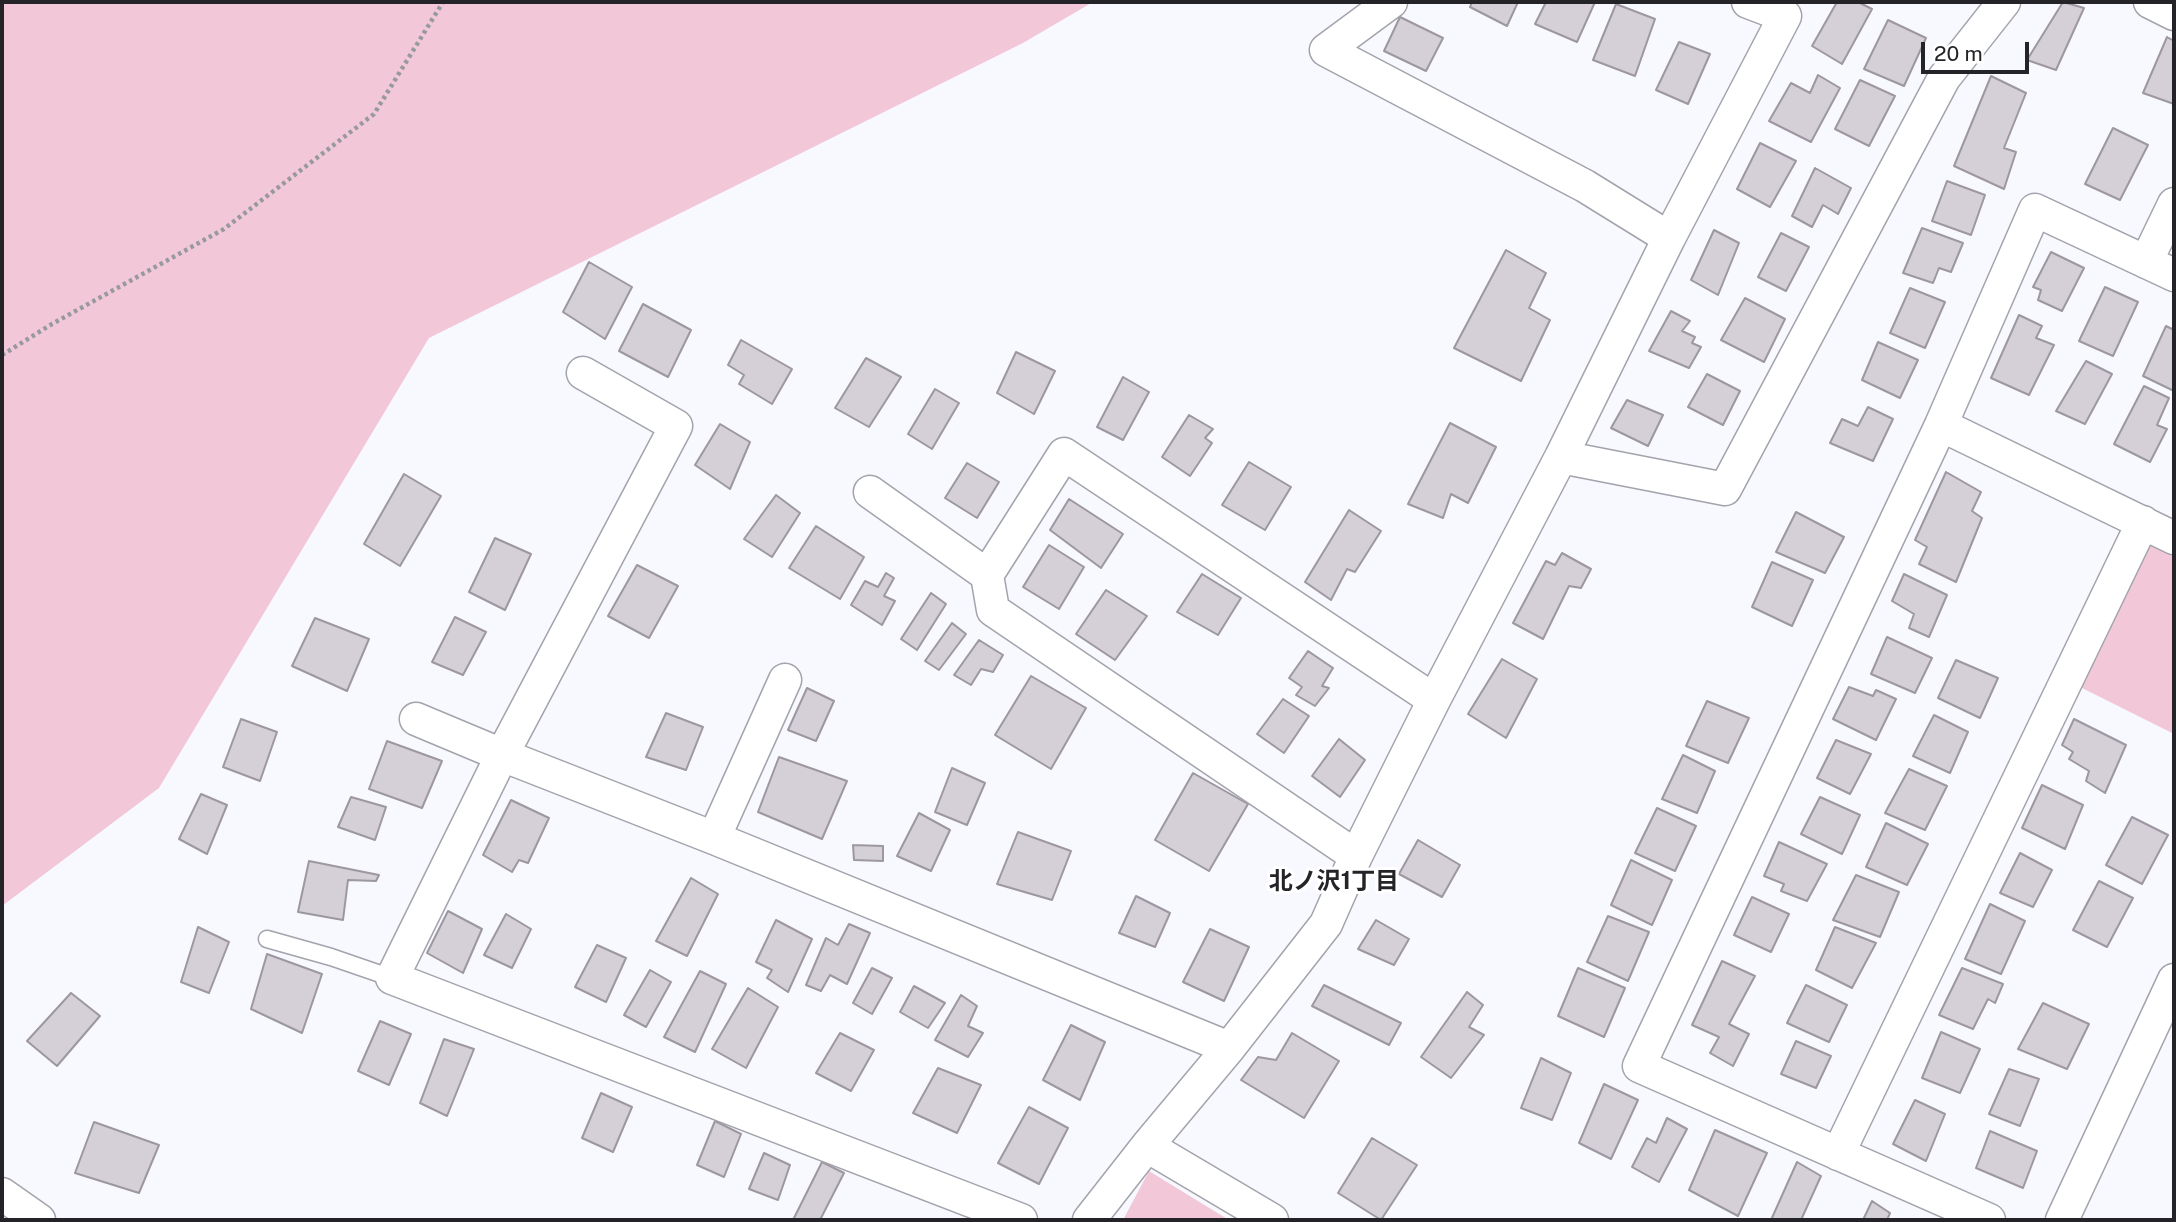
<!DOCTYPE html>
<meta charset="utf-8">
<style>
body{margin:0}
#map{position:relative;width:2176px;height:1222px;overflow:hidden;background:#f8f9ff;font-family:"Public Sans",sans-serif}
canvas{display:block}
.frame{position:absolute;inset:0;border:4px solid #242428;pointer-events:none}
.scale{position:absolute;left:1921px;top:42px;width:108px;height:32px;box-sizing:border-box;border:4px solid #242428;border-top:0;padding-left:9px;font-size:21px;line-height:24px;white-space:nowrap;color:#242428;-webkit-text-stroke:5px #fff;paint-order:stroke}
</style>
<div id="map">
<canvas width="2176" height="1222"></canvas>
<div class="frame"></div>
<div class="scale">20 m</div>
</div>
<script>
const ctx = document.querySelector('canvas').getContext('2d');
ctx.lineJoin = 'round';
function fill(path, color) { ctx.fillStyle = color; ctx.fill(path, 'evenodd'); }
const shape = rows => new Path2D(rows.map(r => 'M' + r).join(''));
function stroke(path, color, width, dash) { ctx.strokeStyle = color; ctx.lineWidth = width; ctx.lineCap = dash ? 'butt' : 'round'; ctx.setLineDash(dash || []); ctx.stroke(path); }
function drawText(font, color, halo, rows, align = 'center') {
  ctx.font = font + ' "Public Sans","Noto Sans JP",sans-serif'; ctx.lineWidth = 6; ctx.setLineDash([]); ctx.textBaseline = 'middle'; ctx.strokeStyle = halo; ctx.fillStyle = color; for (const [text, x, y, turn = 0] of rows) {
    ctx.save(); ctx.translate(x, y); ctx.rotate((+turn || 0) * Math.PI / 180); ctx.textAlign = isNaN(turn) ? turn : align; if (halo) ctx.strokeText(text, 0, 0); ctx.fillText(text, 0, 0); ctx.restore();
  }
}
const green = shape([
 [2,2,1093,2,1023,43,429,338,159,788,2,906],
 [2148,543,2174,555,2174,734,2080,687],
 [1149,1171,1229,1220,1123,1220]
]);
const building = shape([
 [1472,2,1518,2,1507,26,1470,7,1472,2],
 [1546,2,1595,2,1577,42,1535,24,1546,2],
 [1837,2,1858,2,1872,9,1842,64,1812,46,1837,2],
 [2063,2,2084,8,2056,70,2027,60,2063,2],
 [1616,4,1655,19,1635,76,1593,60,1616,4],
 [1400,17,1443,38,1426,71,1384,51,1400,17],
 [1888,20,1926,38,1904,86,1864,69,1888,20],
 [2167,37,2174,41,2174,104,2143,93,2167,37],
 [1679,42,1710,54,1688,104,1656,90,1679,42],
 [1818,75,1840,88,1811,142,1769,121,1791,83,1810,93,1818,75],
 [1991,76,2026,93,2004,148,2016,152,2004,189,1954,166,1991,76],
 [1860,80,1895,96,1869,146,1835,129,1860,80],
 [2113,128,2148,145,2120,200,2085,184,2113,128],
 [1760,143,1796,161,1770,207,1737,189,1760,143],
 [1815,168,1851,188,1838,214,1823,205,1812,227,1792,216,1815,168],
 [1947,181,1985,195,1971,235,1932,221,1947,181],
 [1922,228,1963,243,1951,272,1939,268,1933,283,1903,273,1922,228],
 [1714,230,1739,243,1718,295,1691,280,1714,230],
 [1781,233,1809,247,1786,291,1758,277,1781,233],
 [1506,250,1546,273,1529,308,1550,320,1521,381,1454,348,1506,250],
 [2051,252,2084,268,2062,311,2038,300,2041,290,2033,287,2051,252],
 [589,262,632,287,605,339,563,312,589,262],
 [2105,287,2138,302,2113,356,2079,341,2105,287],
 [1910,288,1945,302,1925,348,1890,333,1910,288],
 [1745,298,1785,319,1764,362,1721,340,1745,298],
 [643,304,691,330,668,377,619,351,643,304],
 [1671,311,1690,321,1682,331,1695,337,1692,343,1701,347,1689,368,1649,351,1671,311],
 [2019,315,2042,326,2036,338,2054,345,2029,395,1991,378,2019,315],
 [2166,326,2174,330,2174,391,2143,376,2166,326],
 [741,340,792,369,772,404,739,384,744,375,728,365,741,340],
 [1878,342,1918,360,1900,398,1862,380,1878,342],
 [1016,352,1055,371,1034,414,997,393,1016,352],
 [866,358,901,377,869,427,835,408,866,358],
 [2086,361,2112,374,2085,424,2056,411,2086,361],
 [1707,374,1740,391,1723,425,1688,407,1707,374],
 [1123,377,1149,392,1123,440,1097,427,1123,377],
 [2144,386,2169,398,2157,425,2167,429,2150,462,2114,444,2144,386],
 [935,389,959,403,932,449,908,434,935,389],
 [1627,400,1663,415,1648,446,1611,428,1627,400],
 [1868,407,1893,419,1873,461,1830,443,1842,419,1858,426,1868,407],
 [1189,415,1213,429,1205,438,1212,443,1190,476,1162,457,1189,415],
 [1450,423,1496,447,1468,503,1451,494,1443,518,1408,504,1450,423],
 [720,424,750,442,730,489,695,465,720,424],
 [1249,462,1291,487,1265,530,1222,505,1249,462],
 [967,463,999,482,977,518,945,498,967,463],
 [1946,472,1981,492,1972,511,1982,518,1956,582,1919,564,1927,547,1915,540,1946,472],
 [404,474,441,496,400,566,364,544,404,474],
 [776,495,800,513,772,557,744,539,776,495],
 [1069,499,1123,534,1101,568,1050,530,1069,499],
 [1349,510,1381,531,1355,572,1347,569,1331,600,1305,582,1349,510],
 [1796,512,1844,537,1825,573,1776,552,1796,512],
 [816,526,864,557,840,599,789,568,816,526],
 [495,538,531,554,505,610,469,592,495,538],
 [1049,545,1084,567,1059,609,1023,587,1049,545],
 [1562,553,1591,569,1581,588,1569,586,1543,639,1513,623,1546,561,1555,565,1562,553],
 [1772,562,1813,580,1792,626,1752,607,1772,562],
 [637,565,678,586,649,638,608,616,637,565],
 [886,573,894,578,884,596,895,601,882,625,851,605,865,581,878,587,886,573],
 [1202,574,1241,598,1218,635,1177,612,1202,574],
 [1904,574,1947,595,1929,637,1909,628,1914,614,1892,601,1904,574],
 [1106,590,1147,616,1115,660,1076,634,1106,590],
 [931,593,946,604,917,650,901,639,931,593],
 [455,617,486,632,463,675,432,662,455,617],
 [315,618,369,639,347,691,292,666,315,618],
 [952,623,966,634,939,670,925,661,952,623],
 [1887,637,1932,658,1915,693,1871,674,1887,637],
 [979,640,1003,655,993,672,981,669,971,685,954,675,979,640],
 [1308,651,1333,668,1322,686,1329,688,1315,706,1296,695,1302,687,1289,678,1308,651],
 [1502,659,1537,679,1506,738,1468,714,1502,659],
 [1956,660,1998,678,1980,718,1938,698,1956,660],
 [1031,676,1086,708,1051,769,995,735,1031,676],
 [1849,687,1873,696,1876,690,1896,699,1876,740,1833,719,1849,687],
 [807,688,834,701,816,741,788,730,807,688],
 [1283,699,1309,716,1284,753,1257,734,1283,699],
 [1707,701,1749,718,1728,763,1686,746,1707,701],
 [666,713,703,727,686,770,646,757,666,713],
 [1934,715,1968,732,1950,773,1913,756,1934,715],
 [241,719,277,732,260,781,223,767,241,719],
 [2074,719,2126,745,2105,793,2086,781,2089,771,2069,759,2073,752,2062,745,2074,719],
 [1339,739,1365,760,1340,797,1312,776,1339,739],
 [1836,740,1871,754,1850,794,1817,778,1836,740],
 [387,741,442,761,422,808,369,789,387,741],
 [1683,755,1715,771,1697,813,1662,799,1683,755],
 [779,757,847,781,822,839,758,812,779,757],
 [952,768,985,783,967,825,935,812,952,768],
 [1909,769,1947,786,1925,830,1885,813,1909,769],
 [1193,773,1248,804,1209,871,1155,840,1193,773],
 [2042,785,2083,805,2065,849,2022,828,2042,785],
 [201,794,227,805,207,854,179,839,201,794],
 [351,797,386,807,375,840,338,827,351,797],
 [1820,797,1860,815,1842,854,1801,834,1820,797],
 [511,800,549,818,528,863,519,860,512,872,483,855,511,800],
 [1657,808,1696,826,1675,871,1635,853,1657,808],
 [919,813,950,830,931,871,897,856,919,813],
 [2132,817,2168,835,2142,884,2106,865,2132,817],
 [1886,823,1928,844,1907,885,1866,867,1886,823],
 [1018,832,1071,851,1052,900,997,884,1018,832],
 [1418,840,1460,865,1442,897,1399,874,1418,840],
 [1779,842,1827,864,1807,901,1781,891,1784,884,1764,876,1779,842],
 [853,845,883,846,883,861,854,860,853,845],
 [2020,853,2052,870,2033,907,2000,893,2020,853],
 [1631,860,1672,880,1652,925,1611,905,1631,860],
 [309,861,379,875,376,881,348,880,343,920,298,912,309,861],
 [1856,875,1899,892,1880,937,1833,920,1856,875],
 [691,878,718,894,687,956,656,941,691,878],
 [2099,881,2133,898,2107,947,2073,930,2099,881],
 [1136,896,1170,913,1155,947,1119,933,1136,896],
 [1752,897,1789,914,1771,952,1734,935,1752,897],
 [1990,904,2025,921,2001,974,1965,959,1990,904],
 [448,911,482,929,463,973,427,953,448,911],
 [506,914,531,929,512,968,484,955,506,914],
 [1608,916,1649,932,1628,981,1587,962,1608,916],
 [776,920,812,939,788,992,767,978,772,970,756,962,776,920],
 [1376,920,1409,939,1394,965,1358,949,1376,920],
 [849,924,870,933,847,984,830,975,821,991,806,985,826,938,838,945,849,924],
 [198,927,229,942,209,993,181,982,198,927],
 [1835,927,1876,943,1852,988,1816,970,1835,927],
 [1210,929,1249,947,1224,1001,1183,982,1210,929],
 [597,945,626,958,606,1002,575,987,597,945],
 [267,954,322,974,302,1033,251,1009,267,954],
 [1722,961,1755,976,1729,1024,1749,1034,1733,1066,1710,1053,1719,1037,1692,1025,1722,961],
 [872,968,892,978,872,1014,853,1003,872,968],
 [1578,968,1625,988,1604,1037,1558,1016,1578,968],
 [1962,968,2003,984,1995,1003,1988,999,1973,1029,1939,1015,1962,968],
 [650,970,671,982,646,1027,624,1015,650,970],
 [700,971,726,984,695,1052,664,1037,700,971],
 [1324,985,1401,1023,1389,1045,1312,1006,1324,985],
 [1806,985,1847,1005,1829,1042,1787,1023,1806,985],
 [914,986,945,1003,928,1028,900,1012,914,986],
 [748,988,778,1007,746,1068,712,1049,748,988],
 [1467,992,1483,1005,1469,1027,1484,1035,1451,1078,1421,1057,1467,992],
 [71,993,100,1016,57,1066,27,1041,71,993],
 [961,995,977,1006,968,1026,983,1033,968,1057,935,1040,961,995],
 [2043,1003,2089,1024,2067,1069,2018,1049,2043,1003],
 [380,1021,411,1034,389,1085,358,1071,380,1021],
 [1071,1025,1105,1042,1080,1100,1043,1080,1071,1025],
 [1941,1032,1980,1049,1960,1093,1922,1078,1941,1032],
 [840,1033,874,1050,851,1091,816,1073,840,1033],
 [1292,1033,1339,1061,1304,1118,1241,1080,1258,1057,1276,1060,1292,1033],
 [444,1039,474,1049,447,1116,420,1103,444,1039],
 [1796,1041,1831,1056,1816,1088,1781,1074,1796,1041],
 [1541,1058,1571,1073,1552,1120,1521,1108,1541,1058],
 [938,1068,981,1085,957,1133,913,1113,938,1068],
 [2009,1069,2039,1079,2020,1126,1989,1114,2009,1069],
 [1604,1084,1638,1100,1611,1159,1579,1143,1604,1084],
 [601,1093,632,1107,613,1152,582,1138,601,1093],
 [1915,1100,1945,1114,1926,1161,1893,1144,1915,1100],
 [1029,1107,1068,1128,1039,1184,998,1163,1029,1107],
 [1667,1118,1687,1129,1659,1182,1632,1167,1647,1138,1656,1143,1667,1118],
 [715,1121,741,1134,724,1177,697,1165,715,1121],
 [94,1122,159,1145,139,1193,75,1173,94,1122],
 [1715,1130,1767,1153,1738,1216,1689,1190,1715,1130],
 [1990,1131,2037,1151,2023,1188,1976,1168,1990,1131],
 [1372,1138,1417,1165,1381,1220,1338,1193,1372,1138],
 [764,1153,790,1165,778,1200,749,1189,764,1153],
 [822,1162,844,1173,820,1220,793,1220,822,1162],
 [1797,1162,1821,1176,1801,1220,1771,1220,1797,1162],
 [1872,1201,1890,1213,1887,1220,1863,1220,1872,1201]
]);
const path = shape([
 [2,355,52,324,224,229,374,114,443,2]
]);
const lane = shape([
 [267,939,331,957,392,978]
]);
const street = shape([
 [1391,2,1326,50,1585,186,1669,238],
 [2150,2,2174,14],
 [2146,262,2174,204],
 [1941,425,2174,538],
 [1561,457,1725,489,1944,78,2004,2],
 [870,492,987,575],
 [416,719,502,755,676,426,583,373],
 [714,838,785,680],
 [1356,856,993,610,987,575,1064,454,1434,700],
 [1147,1146,1272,1220],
 [1838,1154,2143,522],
 [2,1194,39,1220],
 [1021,1220,392,978,502,755,714,838,1229,1048],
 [1089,1220,1147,1146,1229,1048,1326,924,1356,856,1434,700,1561,457,1669,238,1785,16,1748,2],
 [1989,1220,1639,1066,1941,425,2035,210,2174,275],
 [2062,1220,2174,980]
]);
const neighbourhoodNames = [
 ["北ノ沢1丁目",1334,882]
];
fill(green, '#f2c8d9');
fill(building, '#d5cfd7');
stroke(building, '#9d979f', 2);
stroke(lane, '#a3a3ac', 19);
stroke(street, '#a3a3ac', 35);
stroke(path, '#98999e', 4.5, [3.5, 3.5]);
stroke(lane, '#fff', 16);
stroke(street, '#fff', 32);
drawText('bold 24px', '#242428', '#fff', neighbourhoodNames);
</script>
